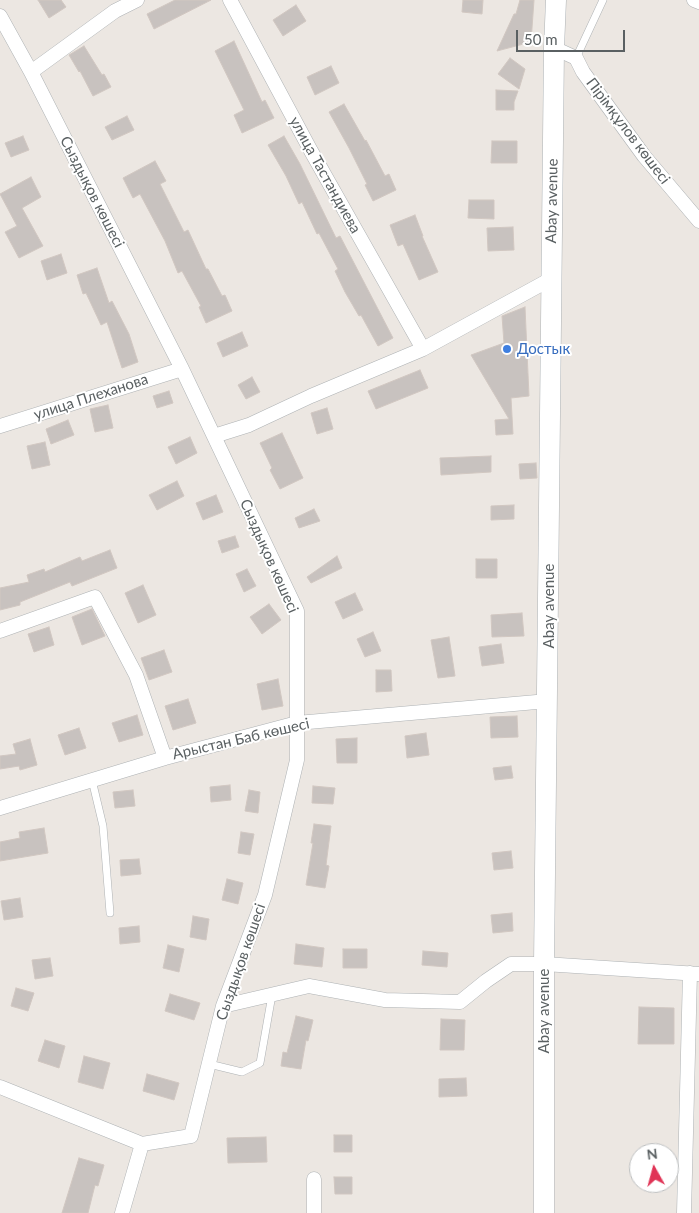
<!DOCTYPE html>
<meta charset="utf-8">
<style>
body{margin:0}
#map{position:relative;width:699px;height:1213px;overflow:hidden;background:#ece7e2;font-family:Lato,sans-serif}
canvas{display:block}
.north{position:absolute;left:629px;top:1143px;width:50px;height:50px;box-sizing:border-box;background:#fff;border:1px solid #bdbfc0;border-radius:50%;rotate:353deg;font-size:14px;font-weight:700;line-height:20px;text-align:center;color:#5a6062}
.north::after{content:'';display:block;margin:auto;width:18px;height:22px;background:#e03456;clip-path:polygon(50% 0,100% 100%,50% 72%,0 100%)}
.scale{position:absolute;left:516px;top:30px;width:109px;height:22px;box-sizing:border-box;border:2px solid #5a6062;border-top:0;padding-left:6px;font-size:15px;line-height:18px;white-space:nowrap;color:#5a6062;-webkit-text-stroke:4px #fff;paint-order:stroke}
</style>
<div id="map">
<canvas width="699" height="1213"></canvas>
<div class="north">N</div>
<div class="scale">50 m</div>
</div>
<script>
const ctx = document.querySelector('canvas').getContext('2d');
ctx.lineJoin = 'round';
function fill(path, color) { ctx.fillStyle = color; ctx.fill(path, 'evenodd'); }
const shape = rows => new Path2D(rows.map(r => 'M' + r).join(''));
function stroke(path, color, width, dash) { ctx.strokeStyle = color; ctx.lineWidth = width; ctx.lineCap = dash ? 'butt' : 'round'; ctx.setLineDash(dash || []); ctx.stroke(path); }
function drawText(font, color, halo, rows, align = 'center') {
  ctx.font = font + ' Lato,sans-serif'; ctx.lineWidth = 4; ctx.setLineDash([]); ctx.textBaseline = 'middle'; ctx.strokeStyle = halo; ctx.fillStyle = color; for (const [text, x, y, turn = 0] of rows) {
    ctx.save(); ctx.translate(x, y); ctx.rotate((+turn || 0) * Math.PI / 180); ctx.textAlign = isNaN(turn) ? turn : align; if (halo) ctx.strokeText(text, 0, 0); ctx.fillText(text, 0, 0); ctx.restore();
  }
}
const building = shape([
 [38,0,61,0,66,7,49,18,38,0],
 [175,0,211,0,154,29,147,14,175,0],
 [463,0,483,0,482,14,462,12,463,0],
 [520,0,534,0,531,42,497,51,514,14,516,14,520,0],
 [296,5,306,21,283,36,273,20,296,5],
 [234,41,262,102,265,100,274,118,242,133,234,115,244,110,215,51,234,41],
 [84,46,102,75,104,74,111,87,93,96,80,71,79,72,69,55,84,46],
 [510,58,525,69,519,89,498,74,510,58],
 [331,66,339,83,315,95,307,77,331,66],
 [496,90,518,91,514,102,514,110,496,110,496,90],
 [344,104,365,141,366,140,385,176,389,174,396,190,373,201,365,185,367,184,349,148,329,112,344,104],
 [127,116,134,130,112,140,105,127,127,116],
 [23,136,29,150,11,157,5,143,23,136],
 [284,136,300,164,336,238,340,236,393,338,378,346,361,315,359,316,345,292,335,271,338,269,319,233,317,234,302,202,299,204,286,176,268,145,284,136],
 [492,141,517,141,517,163,491,163,492,141],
 [155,161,166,181,160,184,184,232,188,230,206,269,208,269,222,296,225,295,232,311,206,323,199,307,201,306,182,271,178,273,165,241,140,194,133,198,123,178,155,161],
 [31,177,41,197,22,208,43,246,19,258,5,232,17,226,0,194,31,177],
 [469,200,494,200,494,219,468,218,469,200],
 [415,215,423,236,422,236,438,272,419,280,403,244,398,246,390,225,415,215],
 [513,227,514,250,488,251,487,228,513,227],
 [61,254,67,273,47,280,41,261,61,254],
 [97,268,109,303,112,301,129,334,138,362,122,368,107,322,101,325,86,293,83,294,77,275,97,268],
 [525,307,529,396,511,398,513,434,496,435,495,420,509,419,471,355,504,343,502,316,525,307],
 [242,332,248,346,223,357,217,343,242,332],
 [420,370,428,388,376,409,368,391,420,370],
 [252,377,260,392,246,399,238,385,252,377],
 [169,391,173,403,157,408,153,396,169,391],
 [108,405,113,428,95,432,90,409,108,405],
 [327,408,333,429,317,434,311,413,327,408],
 [68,420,74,435,51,444,46,429,68,420],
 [282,433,303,478,280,489,270,470,272,468,260,443,282,433],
 [190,437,197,453,176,464,168,447,190,437],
 [45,442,50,465,32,469,27,446,45,442],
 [491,456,491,472,441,475,440,458,491,456],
 [536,463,537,478,520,479,519,464,536,463],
 [177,481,184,496,157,510,149,495,177,481],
 [216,495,223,512,203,520,196,503,216,495],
 [514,505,514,519,491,520,491,506,514,505],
 [314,509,320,521,299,528,295,518,314,509],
 [235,536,239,547,222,553,218,541,235,536],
 [110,550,117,568,72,586,70,582,20,602,20,605,0,610,0,588,29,582,27,575,44,569,45,572,80,557,82,561,110,550],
 [337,556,342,568,311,583,307,577,337,556],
 [476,559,497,559,497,578,476,578,476,559],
 [247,569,256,586,244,592,236,574,247,569],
 [143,585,156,615,138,623,125,593,143,585],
 [355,593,363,610,343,619,335,602,355,593],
 [269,604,281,620,262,634,250,617,269,604],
 [92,609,105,636,82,645,72,617,92,609],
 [522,613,524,636,492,637,491,615,522,613],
 [49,627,54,645,34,652,28,634,49,627],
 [373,632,381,651,365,657,357,639,373,632],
 [449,637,455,676,438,678,431,640,449,637],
 [501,644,504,663,482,666,479,647,501,644],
 [164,650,172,672,149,680,141,658,164,650],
 [376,670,391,670,392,691,376,692,376,670],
 [278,679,283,706,262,710,257,684,278,679],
 [188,699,196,723,173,730,165,706,188,699],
 [137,715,143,735,119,742,112,723,137,715],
 [517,716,518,737,491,738,490,717,517,716],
 [79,728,86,748,65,755,58,735,79,728],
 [426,733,429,755,407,758,405,736,426,733],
 [357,738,357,763,337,763,336,739,357,738],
 [30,739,37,765,20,770,19,766,0,769,0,756,16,754,13,744,30,739],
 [511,766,513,778,495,780,493,768,511,766],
 [230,785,231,800,211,802,210,787,230,785],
 [313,786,335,788,333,804,312,803,313,786],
 [133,790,135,806,115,808,113,792,133,790],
 [249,790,260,792,258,813,245,811,249,790],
 [314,824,331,826,326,865,329,866,325,888,306,885,313,843,311,843,314,824],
 [44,828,48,853,0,861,0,842,20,838,19,832,44,828],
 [241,832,254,834,250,855,238,853,241,832],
 [511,851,513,868,494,870,492,853,511,851],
 [139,859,141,874,121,876,120,860,139,859],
 [227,879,243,883,238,904,222,900,227,879],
 [20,898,23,917,4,920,1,901,20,898],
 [512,913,513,931,493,933,491,915,512,913],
 [193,916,209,919,206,940,190,937,193,916],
 [139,926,140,942,120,944,119,928,139,926],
 [296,944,324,948,322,967,294,964,296,944],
 [168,945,184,949,179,972,163,968,168,945],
 [343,949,367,949,367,968,343,968,343,949],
 [423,951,448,953,447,967,422,965,423,951],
 [50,958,53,976,35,979,32,960,50,958],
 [16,988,34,993,28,1011,11,1006,16,988],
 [170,994,200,1003,194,1020,165,1011,170,994],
 [639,1007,674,1008,674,1044,638,1044,639,1007],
 [296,1016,313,1020,308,1041,306,1040,301,1069,281,1066,283,1052,287,1053,296,1016],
 [441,1019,465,1020,464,1050,440,1050,441,1019],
 [45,1040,65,1046,59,1068,38,1061,45,1040],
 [84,1056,110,1063,103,1089,78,1082,84,1056],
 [147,1074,179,1083,174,1100,143,1091,147,1074],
 [466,1078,467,1096,439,1097,439,1079,466,1078],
 [334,1135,352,1135,352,1152,334,1152,334,1135],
 [266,1137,267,1162,228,1163,227,1138,266,1137],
 [79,1158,104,1165,98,1186,95,1185,88,1213,62,1213,79,1158],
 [334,1177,352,1177,352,1194,335,1194,334,1177]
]);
const lane = shape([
 [576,58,603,0],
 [92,780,103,826,110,913],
 [209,1064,242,1072,260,1063,272,995]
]);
const street = shape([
 [230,0,311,151,423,349],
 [694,0,699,2],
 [0,16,31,72,182,369,297,611,297,760,265,895,223,1006,191,1136,142,1144,122,1213],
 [554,48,576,58,583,72,644,156,699,221],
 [31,72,115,11,137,0],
 [0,426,182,369],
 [214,436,249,425,311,396,423,349,551,279],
 [0,631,95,597,136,675,165,758],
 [0,808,165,758,297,723,548,701],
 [223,1006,309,986,385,1000,460,1002,486,981,511,964,544,964,699,974],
 [0,1087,142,1144],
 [314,1179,314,1213],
 [684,1213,690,973]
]);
const secondary = shape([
 [544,1213,544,964,554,48,556,0]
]);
const markers = [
 [507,349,5,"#3f7fe0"]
];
const streetNames = [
 ["Пірімқұлов көшесі",628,131,53],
 ["улица Тастандиева",325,175,61],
 ["Сыздықов көшесі",92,192,63],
 ["Abay avenue",552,201,-89],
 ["улица Плеханова",91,397,-18],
 ["Сыздықов көшесі",269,556,66],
 ["Abay avenue",549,606,-90],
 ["Арыстан Баб көшесі",241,739,-13],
 ["Сыздықов көшесі",241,962,-71],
 ["Abay avenue",544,1011,-90]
];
const shopNames = [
 ["Достык",517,349]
];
fill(building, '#c8c2bf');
stroke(building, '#d1c7c1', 1);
stroke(lane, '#aeb2b4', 8);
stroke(street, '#aeb2b4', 15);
stroke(secondary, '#adb2b5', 21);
stroke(lane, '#fff', 7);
stroke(street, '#fff', 14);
stroke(secondary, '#fff', 20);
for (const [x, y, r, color] of markers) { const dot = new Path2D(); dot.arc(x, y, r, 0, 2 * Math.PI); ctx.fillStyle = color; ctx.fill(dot); stroke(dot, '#fff', 2); }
drawText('15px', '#5a6062', '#fff', streetNames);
drawText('15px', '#366cbe', '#fff', shopNames, 'left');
</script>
